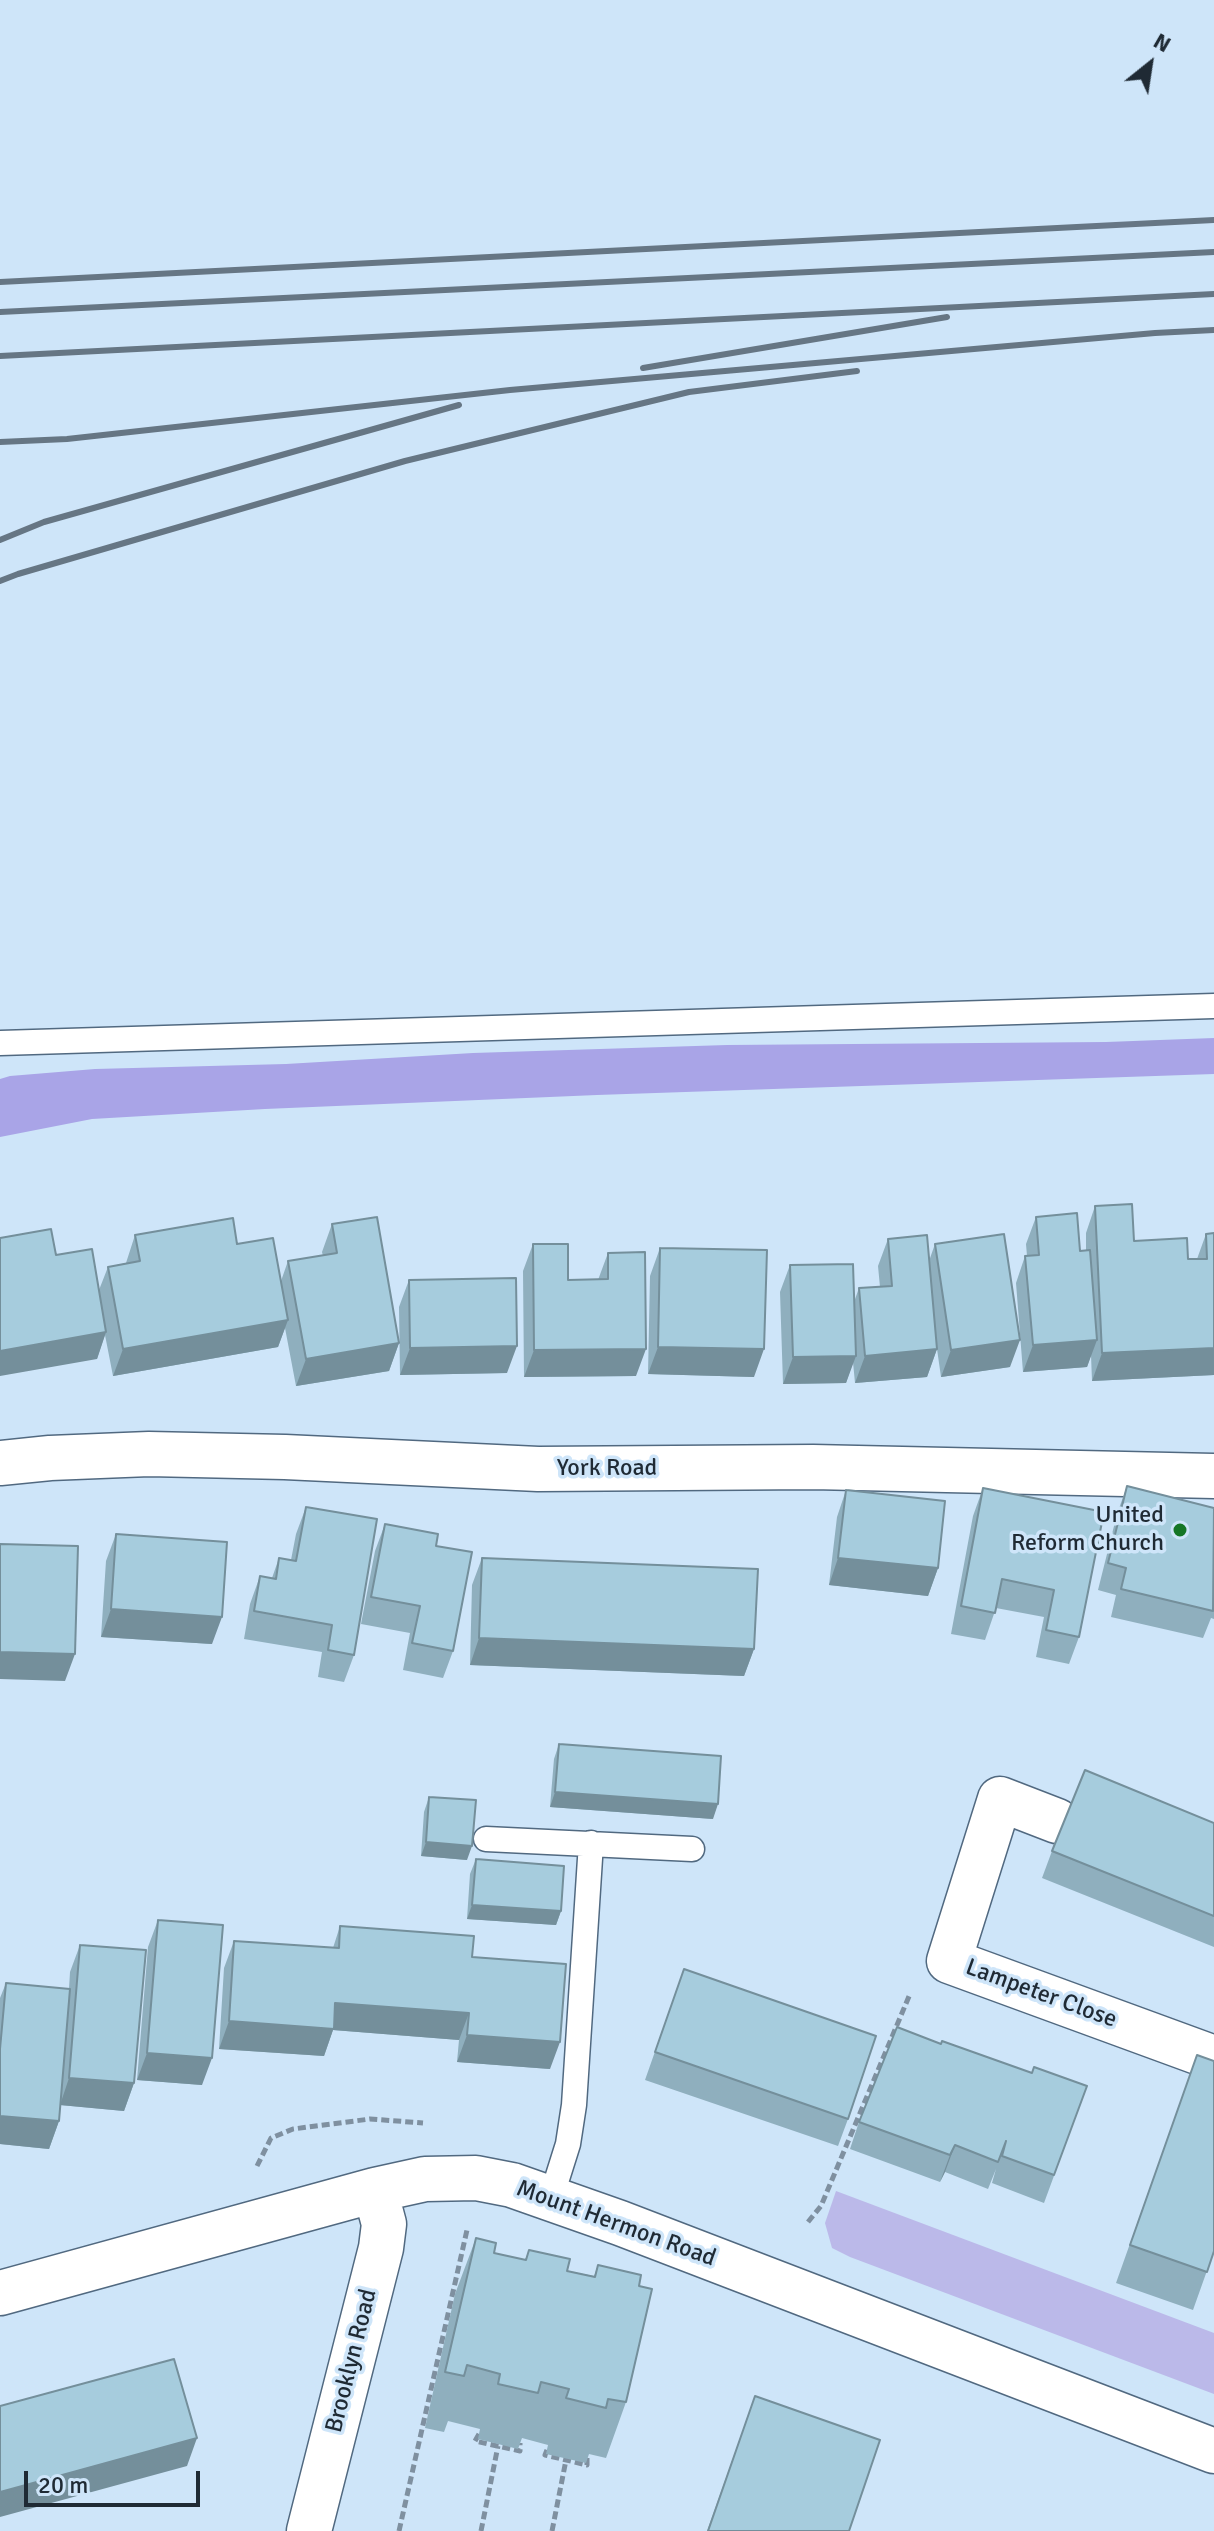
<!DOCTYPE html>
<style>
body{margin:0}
#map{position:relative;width:1214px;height:2531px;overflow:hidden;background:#cee5f9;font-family:Signika,sans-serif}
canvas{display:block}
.north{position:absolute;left:1110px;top:24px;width:80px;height:80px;-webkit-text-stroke:6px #cee5f9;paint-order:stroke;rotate:30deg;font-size:22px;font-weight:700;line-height:32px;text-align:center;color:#1f2a34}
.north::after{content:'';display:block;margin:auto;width:28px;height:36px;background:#1f2a34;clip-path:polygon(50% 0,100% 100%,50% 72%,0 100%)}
.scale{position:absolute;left:24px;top:2471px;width:176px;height:36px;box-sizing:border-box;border:4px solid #1f2a34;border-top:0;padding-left:10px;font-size:24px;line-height:28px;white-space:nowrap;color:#1f2a34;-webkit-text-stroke:6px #cee5f9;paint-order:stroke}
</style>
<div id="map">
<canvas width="1214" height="2531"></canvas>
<div class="north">N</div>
<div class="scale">20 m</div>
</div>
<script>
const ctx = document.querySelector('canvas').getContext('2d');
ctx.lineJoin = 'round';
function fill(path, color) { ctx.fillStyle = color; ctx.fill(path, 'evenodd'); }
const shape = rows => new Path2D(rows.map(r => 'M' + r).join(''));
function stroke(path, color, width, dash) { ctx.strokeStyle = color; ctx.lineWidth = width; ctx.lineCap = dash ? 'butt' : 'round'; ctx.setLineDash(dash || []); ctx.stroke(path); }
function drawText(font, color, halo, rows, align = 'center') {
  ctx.font = font + ' Signika,sans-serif'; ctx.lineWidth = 7; ctx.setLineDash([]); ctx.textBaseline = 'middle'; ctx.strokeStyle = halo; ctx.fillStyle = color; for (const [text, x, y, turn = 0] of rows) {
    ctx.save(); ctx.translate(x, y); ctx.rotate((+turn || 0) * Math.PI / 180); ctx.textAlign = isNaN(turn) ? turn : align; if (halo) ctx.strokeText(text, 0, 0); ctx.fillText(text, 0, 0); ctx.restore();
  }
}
const green = shape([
 [836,2191,1214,2333,1214,2394,850,2257,832,2248,825,2223]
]);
const forest = shape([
 [1214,1038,1214,1074,597,1095,265,1109,92,1119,0,1137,0,1079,10,1076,95,1069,286,1064,473,1053,727,1045,1106,1042]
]);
const path = shape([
 [257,2166,271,2138,293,2129,370,2119,423,2123],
 [808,2222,821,2206,910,1994],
 [479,2434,475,2441,520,2451,520,2443],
 [547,2450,545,2455,587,2465,587,2458],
 [399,2531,467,2230],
 [481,2531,498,2446],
 [552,2531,566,2460]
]);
const service = shape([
 [0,1043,1214,1006],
 [486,1839,692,1849],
 [551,2198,568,2144,574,2105,591,1843]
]);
const minor = shape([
 [0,1463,50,1458,149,1454,285,1457,538,1469,813,1467,1214,1476],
 [1057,1821,1000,1799,949,1961,1214,2058],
 [0,2293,375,2190,425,2179,476,2178,512,2185,620,2223,1214,2451],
 [309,2531,381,2248,384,2224,375,2190]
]);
const rail = shape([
 [0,282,1214,220],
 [0,312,1214,252],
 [0,356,1214,294],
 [643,368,947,317],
 [0,442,67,439,510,390,1155,333,1214,330],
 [0,540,44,522,459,405],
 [0,581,18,574,405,461,689,392,857,371]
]);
const wall = shape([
 [1095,1206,1134,1241,1188,1259,1197,1259,1206,1234,1214,1233,1214,1375,1092,1381,1091,1355,1087,1367,1023,1372,1016,1283,1025,1256,1027,1256,1026,1244,1036,1217,1080,1251,1086,1250,1086,1233],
 [332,1224,399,1343,389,1371,296,1386,285,1328,278,1347,113,1376,105,1335,97,1359,56,1255,99,1290,108,1267,126,1263,135,1235,237,1244,281,1281,288,1261,323,1256,322,1252],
 [888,1239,929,1261,935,1244,1010,1367,941,1377,937,1349,927,1377,855,1383,853,1362,846,1383,783,1384,780,1292,790,1265,854,1302,859,1288,880,1287,878,1266],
 [533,1244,568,1280,598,1280,608,1253,636,1376,524,1377,523,1271],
 [660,1248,754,1377,648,1374,650,1276],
 [409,1280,507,1373,400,1375,399,1307],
 [1127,1486,1214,1508,1214,1619,1211,1618,1203,1638,1111,1617,1116,1595,1098,1590,1117,1514],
 [983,1488,1104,1512,1079,1637,1069,1664,1036,1657,1044,1617,996,1608,985,1640,951,1634,973,1516],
 [846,1490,938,1568,928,1596,829,1585,837,1517],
 [306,1507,354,1655,344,1682,318,1677,322,1652,244,1639,250,1604,260,1576,272,1578,279,1558,291,1560,296,1534],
 [385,1524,436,1546,453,1651,443,1678,403,1670,410,1633,361,1624,375,1551],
 [116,1534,212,1644,101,1637,106,1561],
 [482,1558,754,1649,744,1676,470,1665,472,1585],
 [559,1744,713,1819,550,1807,554,1759],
 [429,1797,467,1860,421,1856,424,1812],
 [1214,1823,1214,1947,1042,1878,1052,1851],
 [476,1859,561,1911,556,1925,467,1919,470,1874],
 [158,1920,202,2085,137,2080,148,1947],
 [340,1926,472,1957,550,2069,457,2062,459,2040,333,2030,324,2056,219,2049,224,1968,234,1941,333,1948],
 [80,1945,134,2083,124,2111,60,2105,59,2121,49,2149,0,2144,0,1998,6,1983,69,1989,70,1972],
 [684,1969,848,2119,838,2146,645,2080],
 [941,2044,1032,2073,1087,2086,1044,2203,992,2183,996,2169,988,2189,945,2172,940,2182,850,2149,859,2122],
 [1197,2055,1214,2251,1193,2310,1116,2283],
 [476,2238,494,2253,525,2260,529,2250,567,2271,594,2276,598,2265,639,2286,626,2402,606,2458,589,2454,586,2463,546,2454,548,2445,522,2438,518,2449,478,2439,480,2429,448,2421,444,2432,425,2428,455,2294],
 [755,2396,849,2531,707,2531]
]);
const shadedWall = shape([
 [288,1320,278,1347,113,1376,123,1349],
 [106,1332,97,1359,0,1376,0,1351],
 [1020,1340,1010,1367,941,1377,951,1350],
 [1097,1340,1087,1367,1023,1372,1033,1345],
 [399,1343,389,1371,296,1386,306,1359],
 [517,1346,507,1373,400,1375,410,1348],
 [658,1347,764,1349,754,1377,648,1374],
 [1214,1348,1214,1375,1092,1381,1102,1353],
 [646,1349,636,1376,524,1377,534,1350],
 [937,1349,927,1377,855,1383,865,1356],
 [856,1356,846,1383,783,1384,793,1357],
 [838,1558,938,1568,928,1596,829,1585],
 [111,1609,222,1617,212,1644,101,1637],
 [479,1638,754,1649,744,1676,470,1665],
 [0,1652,75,1654,65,1681,0,1679],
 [555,1792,718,1804,713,1819,550,1807],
 [426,1842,472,1846,467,1860,421,1856],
 [472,1905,561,1911,556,1925,467,1919],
 [335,2003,469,2013,459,2040,333,2030,324,2056,219,2049,229,2021],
 [467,2035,560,2042,550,2069,457,2062],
 [147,2053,212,2058,202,2085,137,2080],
 [69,2078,134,2083,124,2111,60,2105],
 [0,2116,59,2121,49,2149,0,2144],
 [955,2145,945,2172,940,2182,950,2155],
 [197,2438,187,2466,0,2517,0,2492]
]);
const building = shape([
 [1132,1204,1134,1241,1187,1238,1188,1259,1207,1259,1206,1234,1214,1233,1214,1348,1102,1353,1095,1206,1132,1204],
 [1077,1213,1080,1251,1090,1250,1097,1340,1033,1345,1025,1256,1039,1255,1036,1217,1077,1213],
 [377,1217,399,1343,306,1359,288,1261,337,1253,332,1224,377,1217],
 [233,1218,237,1244,273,1238,288,1320,123,1349,108,1267,140,1261,135,1235,233,1218],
 [51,1229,56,1255,92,1249,106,1332,0,1351,0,1238,51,1229],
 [1004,1234,1020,1340,951,1350,935,1244,1004,1234],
 [927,1235,937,1349,865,1356,859,1288,892,1286,888,1239,927,1235],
 [533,1244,568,1244,568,1280,608,1279,608,1253,645,1252,646,1349,534,1350,533,1244],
 [660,1248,767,1250,764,1349,658,1347,660,1248],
 [853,1264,856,1356,793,1357,790,1265,853,1264],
 [516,1278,517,1346,410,1348,409,1280,516,1278],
 [1127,1486,1214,1508,1213,1611,1121,1589,1126,1568,1108,1563,1127,1486],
 [983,1488,1104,1512,1079,1637,1046,1630,1054,1590,1002,1579,995,1613,961,1606,983,1488],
 [846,1490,945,1501,938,1568,838,1558,846,1490],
 [306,1507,377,1519,354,1655,328,1650,332,1625,254,1611,260,1576,276,1579,279,1558,296,1561,306,1507],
 [385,1524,438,1534,436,1546,472,1552,453,1651,412,1643,420,1606,371,1597,385,1524],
 [116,1534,227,1542,222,1617,111,1609,116,1534],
 [0,1544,78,1546,75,1654,0,1652,0,1544],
 [482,1558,758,1569,754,1649,479,1638,482,1558],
 [559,1744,721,1756,718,1804,555,1792,559,1744],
 [1085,1770,1214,1823,1214,1916,1052,1851,1085,1770],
 [429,1797,476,1800,472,1846,426,1842,429,1797],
 [476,1859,564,1866,561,1911,472,1905,476,1859],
 [158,1920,223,1925,212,2058,147,2053,158,1920],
 [340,1926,474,1936,472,1957,566,1964,560,2042,467,2035,469,2013,335,2003,334,2029,229,2021,234,1941,339,1948,340,1926],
 [80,1945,146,1950,134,2083,69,2078,80,1945],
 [684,1969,876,2036,848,2119,655,2052,684,1969],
 [6,1983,70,1989,59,2121,0,2116,0,2049,6,1983],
 [897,2027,941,2044,942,2041,1032,2073,1034,2067,1087,2086,1054,2175,1002,2156,1006,2141,998,2162,955,2145,950,2155,859,2122,897,2027],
 [1197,2055,1214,2061,1214,2251,1207,2272,1130,2245,1197,2055],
 [476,2238,496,2243,494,2253,526,2260,529,2250,570,2259,567,2271,595,2277,598,2265,641,2275,639,2286,652,2289,626,2402,608,2399,606,2408,566,2398,569,2389,541,2382,538,2393,498,2384,500,2374,467,2365,464,2376,445,2372,476,2238],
 [174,2359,197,2438,0,2492,0,2406,174,2359],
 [755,2396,880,2440,849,2531,708,2531,755,2396]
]);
const markers = [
 [1180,1530,8,"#157627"]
];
const streetNames = [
 ["York Road",607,1469],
 ["Lampeter Close",1041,1994,20],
 ["Mount Hermon Road",616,2224,20],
 ["Brooklyn Road",352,2361,-76]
];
const poiNames = [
 ["United",1164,1516],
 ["Reform Church",1164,1544]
];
fill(green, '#bbb9e9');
fill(forest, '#a9a4e7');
stroke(service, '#516980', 27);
stroke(minor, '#516980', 47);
stroke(path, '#7f90a0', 5, [8, 4]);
stroke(service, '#fff', 24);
stroke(minor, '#fff', 44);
stroke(rail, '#667684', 6);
fill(wall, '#8fafbe');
fill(shadedWall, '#748f9b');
fill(building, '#a6ccdd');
stroke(building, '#748f9b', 2);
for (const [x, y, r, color] of markers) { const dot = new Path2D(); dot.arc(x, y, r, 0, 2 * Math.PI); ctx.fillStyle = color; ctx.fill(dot); stroke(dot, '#cee5f9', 3); }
drawText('24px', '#1f2a34', '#cee5f9', streetNames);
drawText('24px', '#1f2a34', '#cee5f9', poiNames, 'right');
</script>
